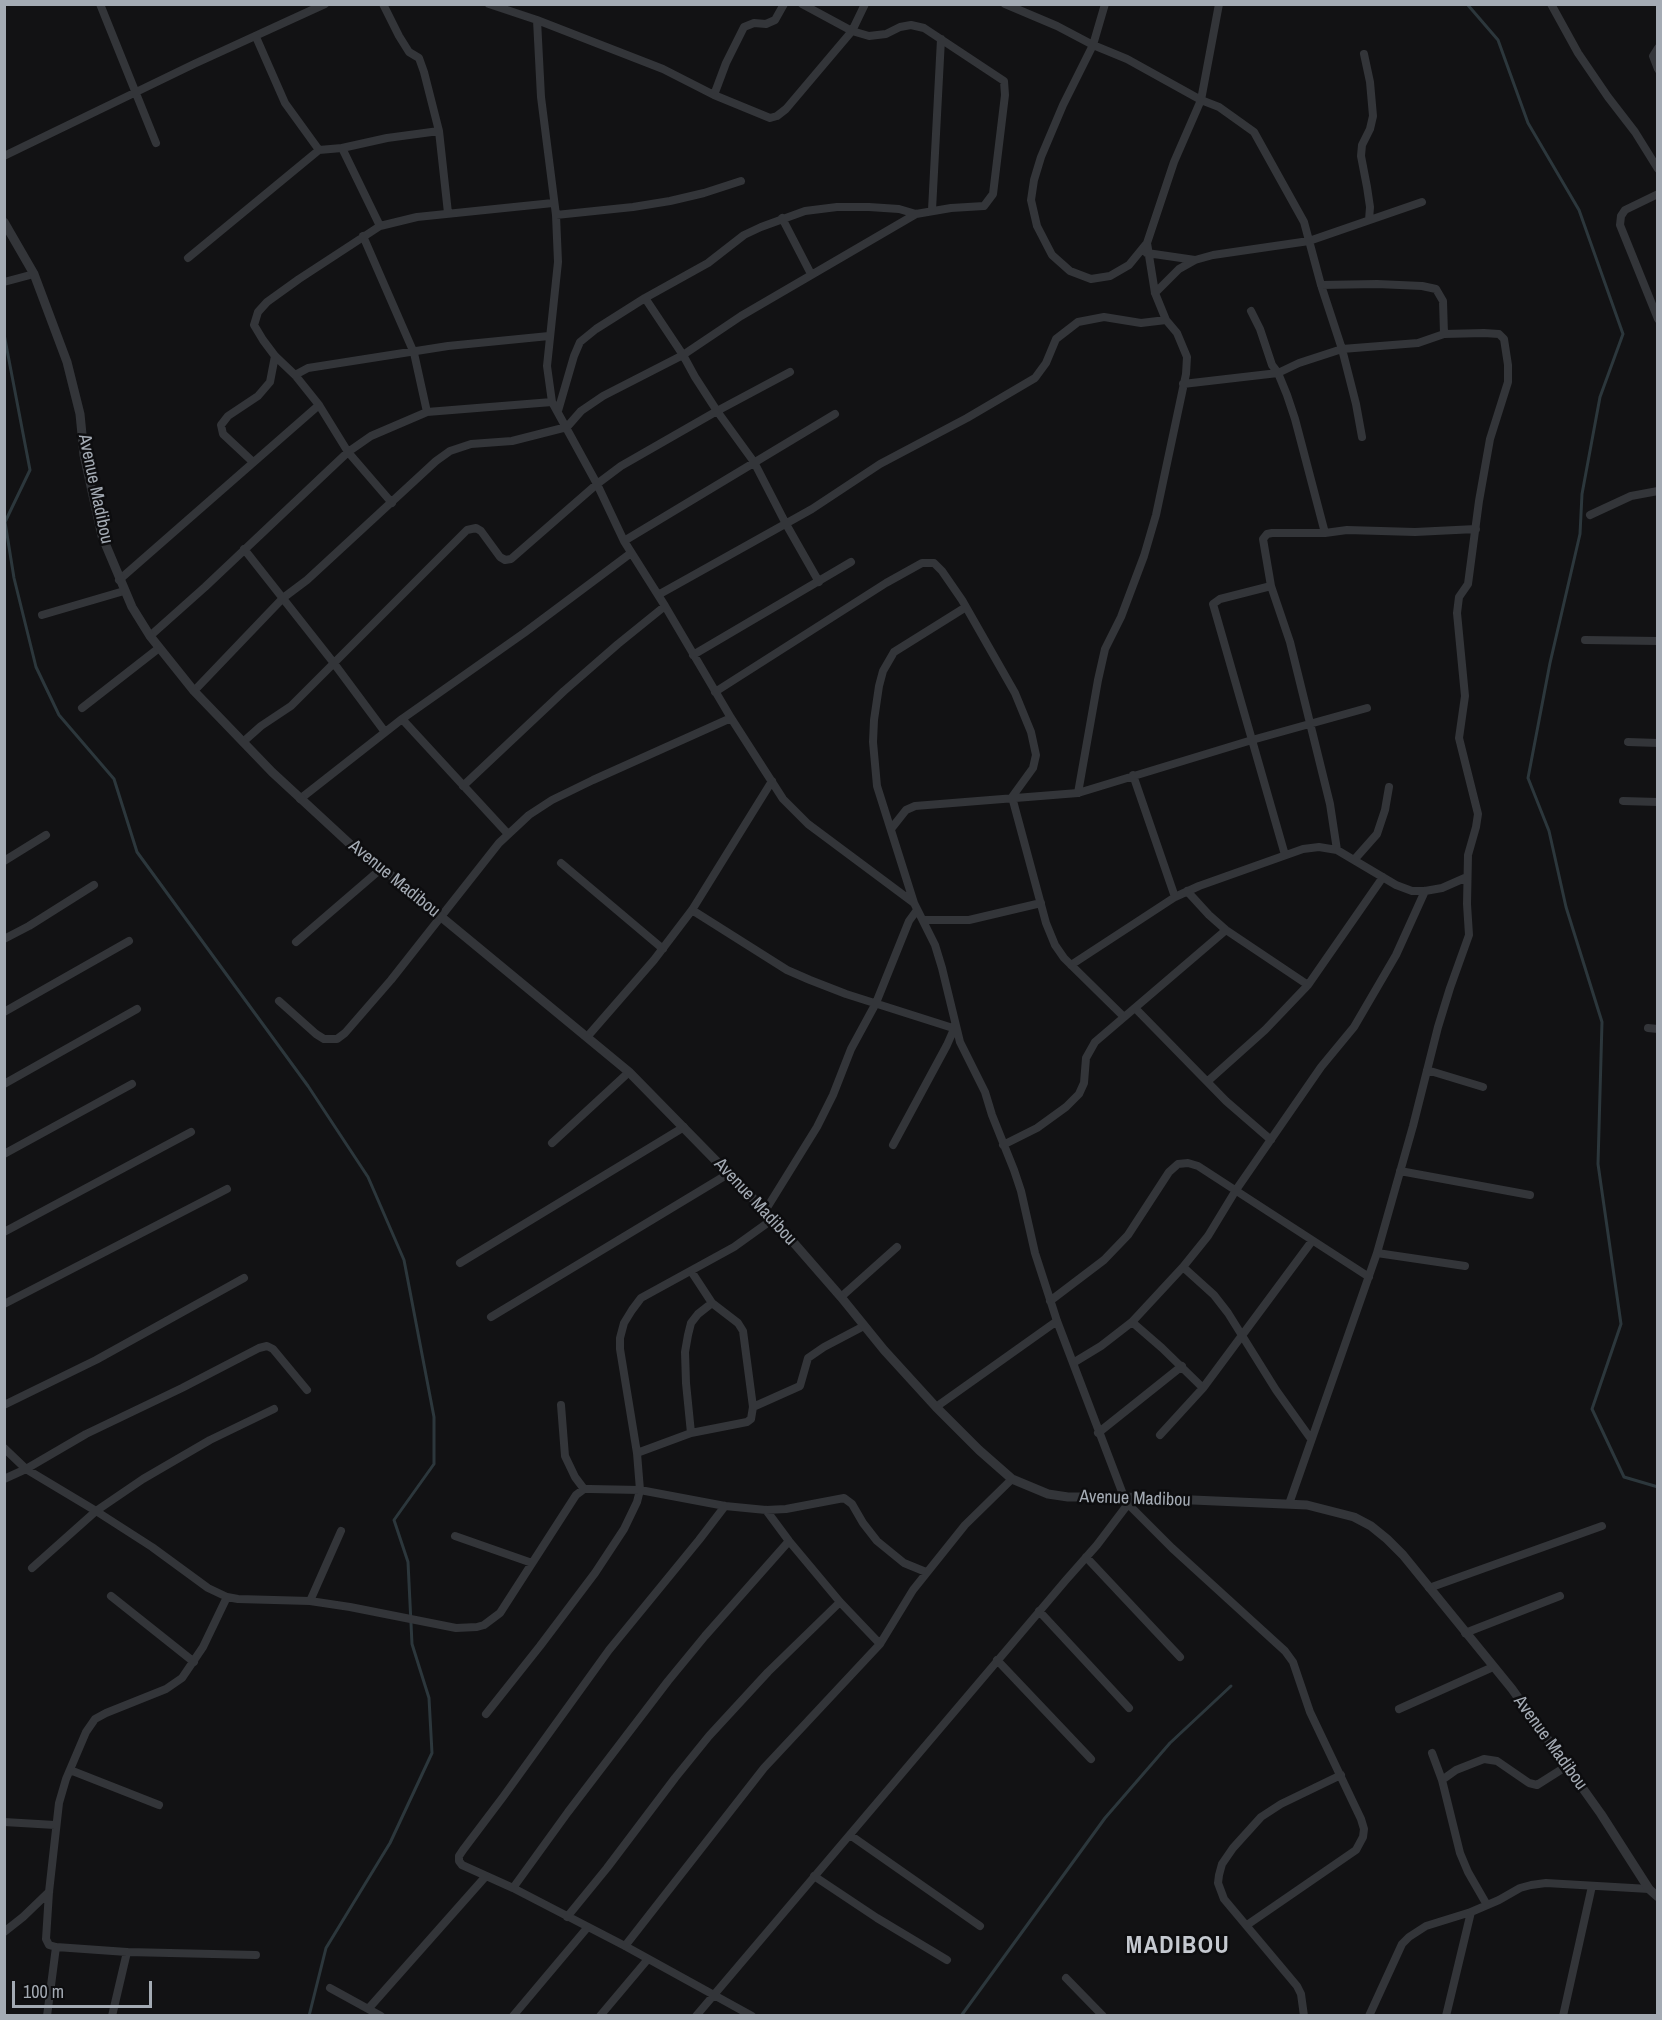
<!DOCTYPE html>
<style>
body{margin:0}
#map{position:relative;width:1662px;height:2020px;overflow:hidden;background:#121214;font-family:"Archivo Narrow",sans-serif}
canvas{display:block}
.frame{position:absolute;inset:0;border:6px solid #a4abb4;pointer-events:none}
.scale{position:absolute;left:12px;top:1981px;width:140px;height:27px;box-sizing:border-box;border:3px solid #a4abb4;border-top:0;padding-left:8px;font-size:18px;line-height:21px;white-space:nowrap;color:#a4abb4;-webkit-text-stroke:4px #0d0d0f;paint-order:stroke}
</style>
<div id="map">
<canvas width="1662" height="2020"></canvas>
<div class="frame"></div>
<div class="scale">100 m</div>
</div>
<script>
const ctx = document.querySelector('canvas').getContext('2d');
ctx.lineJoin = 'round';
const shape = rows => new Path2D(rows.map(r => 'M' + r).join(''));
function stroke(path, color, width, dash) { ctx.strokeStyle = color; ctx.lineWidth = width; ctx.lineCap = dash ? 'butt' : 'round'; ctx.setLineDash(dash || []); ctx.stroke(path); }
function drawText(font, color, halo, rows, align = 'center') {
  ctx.font = font + ' "Archivo Narrow",sans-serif'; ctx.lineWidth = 5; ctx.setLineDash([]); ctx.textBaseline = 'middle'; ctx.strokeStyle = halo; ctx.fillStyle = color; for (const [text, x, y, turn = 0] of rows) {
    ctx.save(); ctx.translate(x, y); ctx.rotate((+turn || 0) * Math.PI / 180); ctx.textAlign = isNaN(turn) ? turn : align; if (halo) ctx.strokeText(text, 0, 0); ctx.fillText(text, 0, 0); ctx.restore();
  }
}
const stream = shape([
 [1467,4,1498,40,1528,123,1579,210,1623,334,1600,397,1582,494,1580,534,1550,663,1528,778,1549,831,1566,907,1602,1022,1598,1164,1621,1324,1592,1409,1624,1477,1658,1487],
 [4,334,30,470,5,522,14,578,36,667,59,715,114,779,137,852,308,1086,368,1177,404,1260,434,1417,434,1464,394,1520,408,1562,412,1644,429,1698,432,1753,390,1843,326,1948,309,2016],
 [1658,2004,1658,2009],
 [961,2016,1105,1818,1170,1743,1231,1686]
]);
const minor = shape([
 [100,4,156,143],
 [383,4,399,36,409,52,419,58,424,72,439,131],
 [489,4,537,20,541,97,556,215,558,262,547,366,552,402,597,484,624,541,665,606,731,718,783,799,808,824,914,903,935,945,942,968,960,1042,985,1092,992,1115,1014,1170,1021,1191,1035,1253,1057,1321,1124,1497,1128,1504,1172,1548,1285,1651,1293,1662,1310,1712,1361,1819,1364,1829,1363,1837,1356,1850,1247,1925],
 [802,4,852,31,865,4],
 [1005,4,1057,26,1093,45,1105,4],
 [1551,4,1578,53,1608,97,1635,132,1658,169],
 [537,20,663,69,714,95,770,118,777,116,786,109,852,31,869,36,886,34,900,27,911,25,924,28,1004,81,1005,95,993,194,984,206,951,208,916,214,899,209,869,207,837,207,805,211,761,227,744,235,708,263,645,298,596,329,580,342,574,356,558,411],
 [256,37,285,103,319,150,342,148,380,226],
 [1658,48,1653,56,1658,69],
 [1364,54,1370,82,1373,116,1370,129,1362,145,1361,156,1367,187,1370,207,1369,220],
 [714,95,726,63,744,27,754,23,766,24,775,20,784,4],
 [342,148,387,138,439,131,448,213],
 [4,156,194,64,325,4],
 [1658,194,1625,210,1621,216,1620,225,1658,319],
 [932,210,941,39],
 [556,215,633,207,670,201,704,193,741,181],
 [782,218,811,274],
 [363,236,414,353,427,412],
 [1147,243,1129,265,1110,276,1091,279,1070,271,1052,255,1037,226,1031,200,1034,180,1041,157,1063,105,1093,45,1127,59,1201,100,1219,107,1254,132,1304,222,1321,285,1342,349,1356,404,1362,437],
 [1147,253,1195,260],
 [188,258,319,150],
 [4,282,34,274],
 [1321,285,1377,284,1422,286,1436,289,1443,301,1444,334],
 [1155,293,1179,269,1195,260,1213,255,1309,241,1422,202],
 [645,298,683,355,695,377,717,411,754,462,786,524,819,582],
 [1251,311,1260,329,1272,365,1278,373,1287,395,1295,419,1325,533],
 [295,375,308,368,448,346,549,336],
 [1183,384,1278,373,1299,363,1342,349,1418,343,1444,334,1484,333,1499,334,1504,339,1508,365,1508,382,1490,439,1479,501,1468,584,1459,597,1457,613,1465,696,1459,738,1478,814,1476,827,1468,855,1467,904,1469,935,1450,988,1438,1027,1413,1126,1377,1253,1289,1504],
 [253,462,223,434,221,425,228,416,258,396,270,382,275,356],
 [392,503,348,452,319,405,295,375,275,356,263,340,254,325,258,312,267,302,299,279,380,226,417,217,553,203],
 [1590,515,1631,496,1658,491],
 [624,541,835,414],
 [244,549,333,662,385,732],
 [119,580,319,405],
 [1271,586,1220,599,1213,604,1285,855],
 [658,595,812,509,880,464,967,418,1035,378,1046,363,1056,339,1078,322,1104,317,1141,323,1166,320],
 [42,615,124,591],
 [150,636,205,587,348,452,371,436,427,412,552,402],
 [1585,640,1658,641],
 [693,655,851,562],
 [194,691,283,598,307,580,436,461,450,451,471,444,512,441,567,427,581,411,603,396,683,355,741,316,916,214],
 [715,692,886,583,922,563,934,563,942,571,962,600,1015,693,1031,732,1036,755,1033,768,1012,797,1046,923,1055,945,1064,958,1124,1017],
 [82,708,159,648],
 [402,719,508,834],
 [243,742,261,726,291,706,467,530,476,528,481,531,500,557,505,560,511,559,597,484,621,466,717,411,790,372],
 [1628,742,1658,743],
 [1133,775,1175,897],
 [463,786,564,691,618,644,665,606],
 [1078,793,1098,680,1105,649,1121,617,1144,556,1156,515,1186,374,1187,357,1177,333,1166,320,1155,293,1147,243,1174,162,1201,100,1219,4],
 [300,799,402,719,524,633,631,553],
 [1623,801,1658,802],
 [891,829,906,810,915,806,1078,793,1252,740,1367,708],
 [1337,850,1330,804,1290,642,1271,586,1263,539,1267,534,1272,533,1325,533,1347,530,1415,532,1476,529],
 [1354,860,1377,834,1385,810,1389,787],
 [4,861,46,835],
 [561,863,663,949],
 [1187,891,1209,915,1226,930,1308,985],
 [914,903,877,786,873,742,874,720,879,686,883,671,894,652,966,607],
 [692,910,787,970,810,980,846,994,956,1029],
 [923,920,969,920,1041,903],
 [4,939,29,926,94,885],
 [296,942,382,868],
 [1071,965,1175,897,1199,886,1303,849,1319,847,1337,850,1396,885,1412,891,1425,891,1442,888,1467,877],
 [279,1001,316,1034,324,1039,337,1039,345,1033,391,980,499,843,529,815,552,800,593,780,731,718],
 [1135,1008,1226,1101,1271,1140],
 [4,1012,129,941],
 [1648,1028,1658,1029],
 [587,1037,654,960,692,910,772,781],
 [1427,1070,1483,1087],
 [1208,1081,1265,1030,1308,985,1383,877],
 [4,1084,137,1009],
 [552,1143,629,1072],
 [893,1145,947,1045,954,1029],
 [1003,1145,1037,1128,1066,1107,1079,1094,1084,1083,1086,1058,1095,1042,1226,930],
 [4,1154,132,1084],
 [1400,1171,1530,1195],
 [765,1211,817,1127,833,1095,851,1049,876,1003,909,921,917,910],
 [4,1232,191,1132],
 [1377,1253,1465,1266],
 [460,1263,684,1127],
 [1183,1267,1214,1295,1228,1313,1276,1390,1311,1439],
 [841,1297,897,1247],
 [1050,1301,1104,1260,1128,1235,1169,1172,1178,1164,1188,1163,1198,1166,1369,1277],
 [4,1304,227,1189],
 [491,1317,728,1174],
 [1132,1322,1162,1348,1203,1388],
 [1073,1363,1101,1346,1132,1322,1183,1267,1208,1236,1236,1190,1321,1067,1354,1027,1396,955,1425,891],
 [4,1405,96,1360,244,1278],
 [561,1405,565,1456,575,1477,584,1489],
 [753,1407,800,1386,808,1358,824,1347,864,1326],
 [936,1407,1057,1321],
 [691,1433,686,1383,685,1352,688,1335,691,1323,698,1314,712,1303],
 [1098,1433,1182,1366],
 [1160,1435,1203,1388,1312,1241],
 [4,1448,26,1469,96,1511,152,1547,208,1588,227,1597,238,1599,310,1601,350,1607,456,1628,477,1627,484,1625,500,1613,576,1495,584,1489,590,1489,640,1490,725,1506,766,1510,786,1509,844,1498,852,1504,863,1523,877,1541,904,1563,926,1572],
 [637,1453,691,1433,747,1422,751,1419,753,1407,743,1331,738,1323,712,1303,691,1271],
 [4,1479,26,1469,86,1434,182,1388,259,1348,267,1346,273,1349,307,1390],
 [725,1506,699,1540,609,1650,503,1797,463,1850,459,1856,459,1861,462,1865,513,1888,625,1946,752,2016],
 [766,1510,789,1541,840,1602,880,1644],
 [455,1536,532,1563],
 [1086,1557,1180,1657],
 [32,1568,96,1511,143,1479,210,1440,274,1409],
 [1429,1588,1602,1526],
 [111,1596,194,1662],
 [227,1597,203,1647,182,1678,166,1689,106,1713,95,1719,86,1732,66,1779,59,1803,49,1892,46,1939,49,1945,56,1947,127,1952,256,1955],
 [310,1601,341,1531],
 [1039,1611,1129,1708],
 [1465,1633,1560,1596],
 [997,1660,1091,1759],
 [1399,1709,1493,1667],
 [486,1714,540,1646,595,1573,624,1529,637,1502,640,1490,637,1453,620,1349,620,1338,624,1323,632,1310,641,1298,734,1247,773,1219],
 [1432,1753,1442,1780,1460,1853,1468,1872,1487,1905],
 [70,1770,159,1805],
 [1442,1780,1456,1770,1484,1759,1497,1761,1529,1783,1537,1785,1567,1766],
 [4,1822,55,1825],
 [850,1835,980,1926],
 [814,1876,877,1918,947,1960],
 [513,1888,568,1812,668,1681,705,1636,789,1541],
 [567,1917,607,1868,675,1778,709,1736,768,1672,840,1602],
 [4,1932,23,1917,49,1892],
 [625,1946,764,1768,880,1644,913,1590,965,1525,1012,1479],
 [1066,1978,1103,2016],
 [330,1988,381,2016],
 [369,2008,486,1876],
 [47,2016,56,1947],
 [112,2016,127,1952],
 [513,2016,587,1928],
 [600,2016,648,1959],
 [696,2016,1066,1580,1097,1545,1128,1504],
 [1304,2016,1301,1994,1297,1986,1224,1899,1218,1883,1219,1875,1222,1864,1233,1848,1261,1817,1281,1804,1341,1775],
 [1369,2016,1402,1944,1409,1937,1426,1926,1471,1912,1499,1900,1520,1888,1531,1885,1546,1883,1649,1889],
 [1446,2016,1471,1912],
 [1563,2016,1592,1886]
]);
const tertiary = shape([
 [4,222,34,274,67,362,80,414,84,455,102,536,132,607,150,636,194,691,272,772,351,845,382,868,629,1072,773,1219,841,1297,884,1350,936,1407,979,1450,1012,1479,1048,1494,1068,1497,1124,1497,1307,1505,1354,1517,1371,1526,1387,1539,1403,1555,1512,1689,1601,1814,1649,1889,1658,1897]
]);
const streetNames = [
 ["Avenue Madibou",95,489,78],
 ["Avenue Madibou",394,879,39],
 ["Avenue Madibou",755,1202,47],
 ["Avenue Madibou",1135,1499,2],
 ["Avenue Madibou",1550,1743,54]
];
const districtNames = [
 ["MADIBOU",1178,1947]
];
stroke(stream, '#2c373c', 3);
stroke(minor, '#333539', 8);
stroke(tertiary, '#333539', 9);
drawText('18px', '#a4abb4', '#0d0d0f', streetNames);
ctx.letterSpacing = '1.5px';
drawText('bold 24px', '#c5c9d0', '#0d0d0f', districtNames);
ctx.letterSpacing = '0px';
</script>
